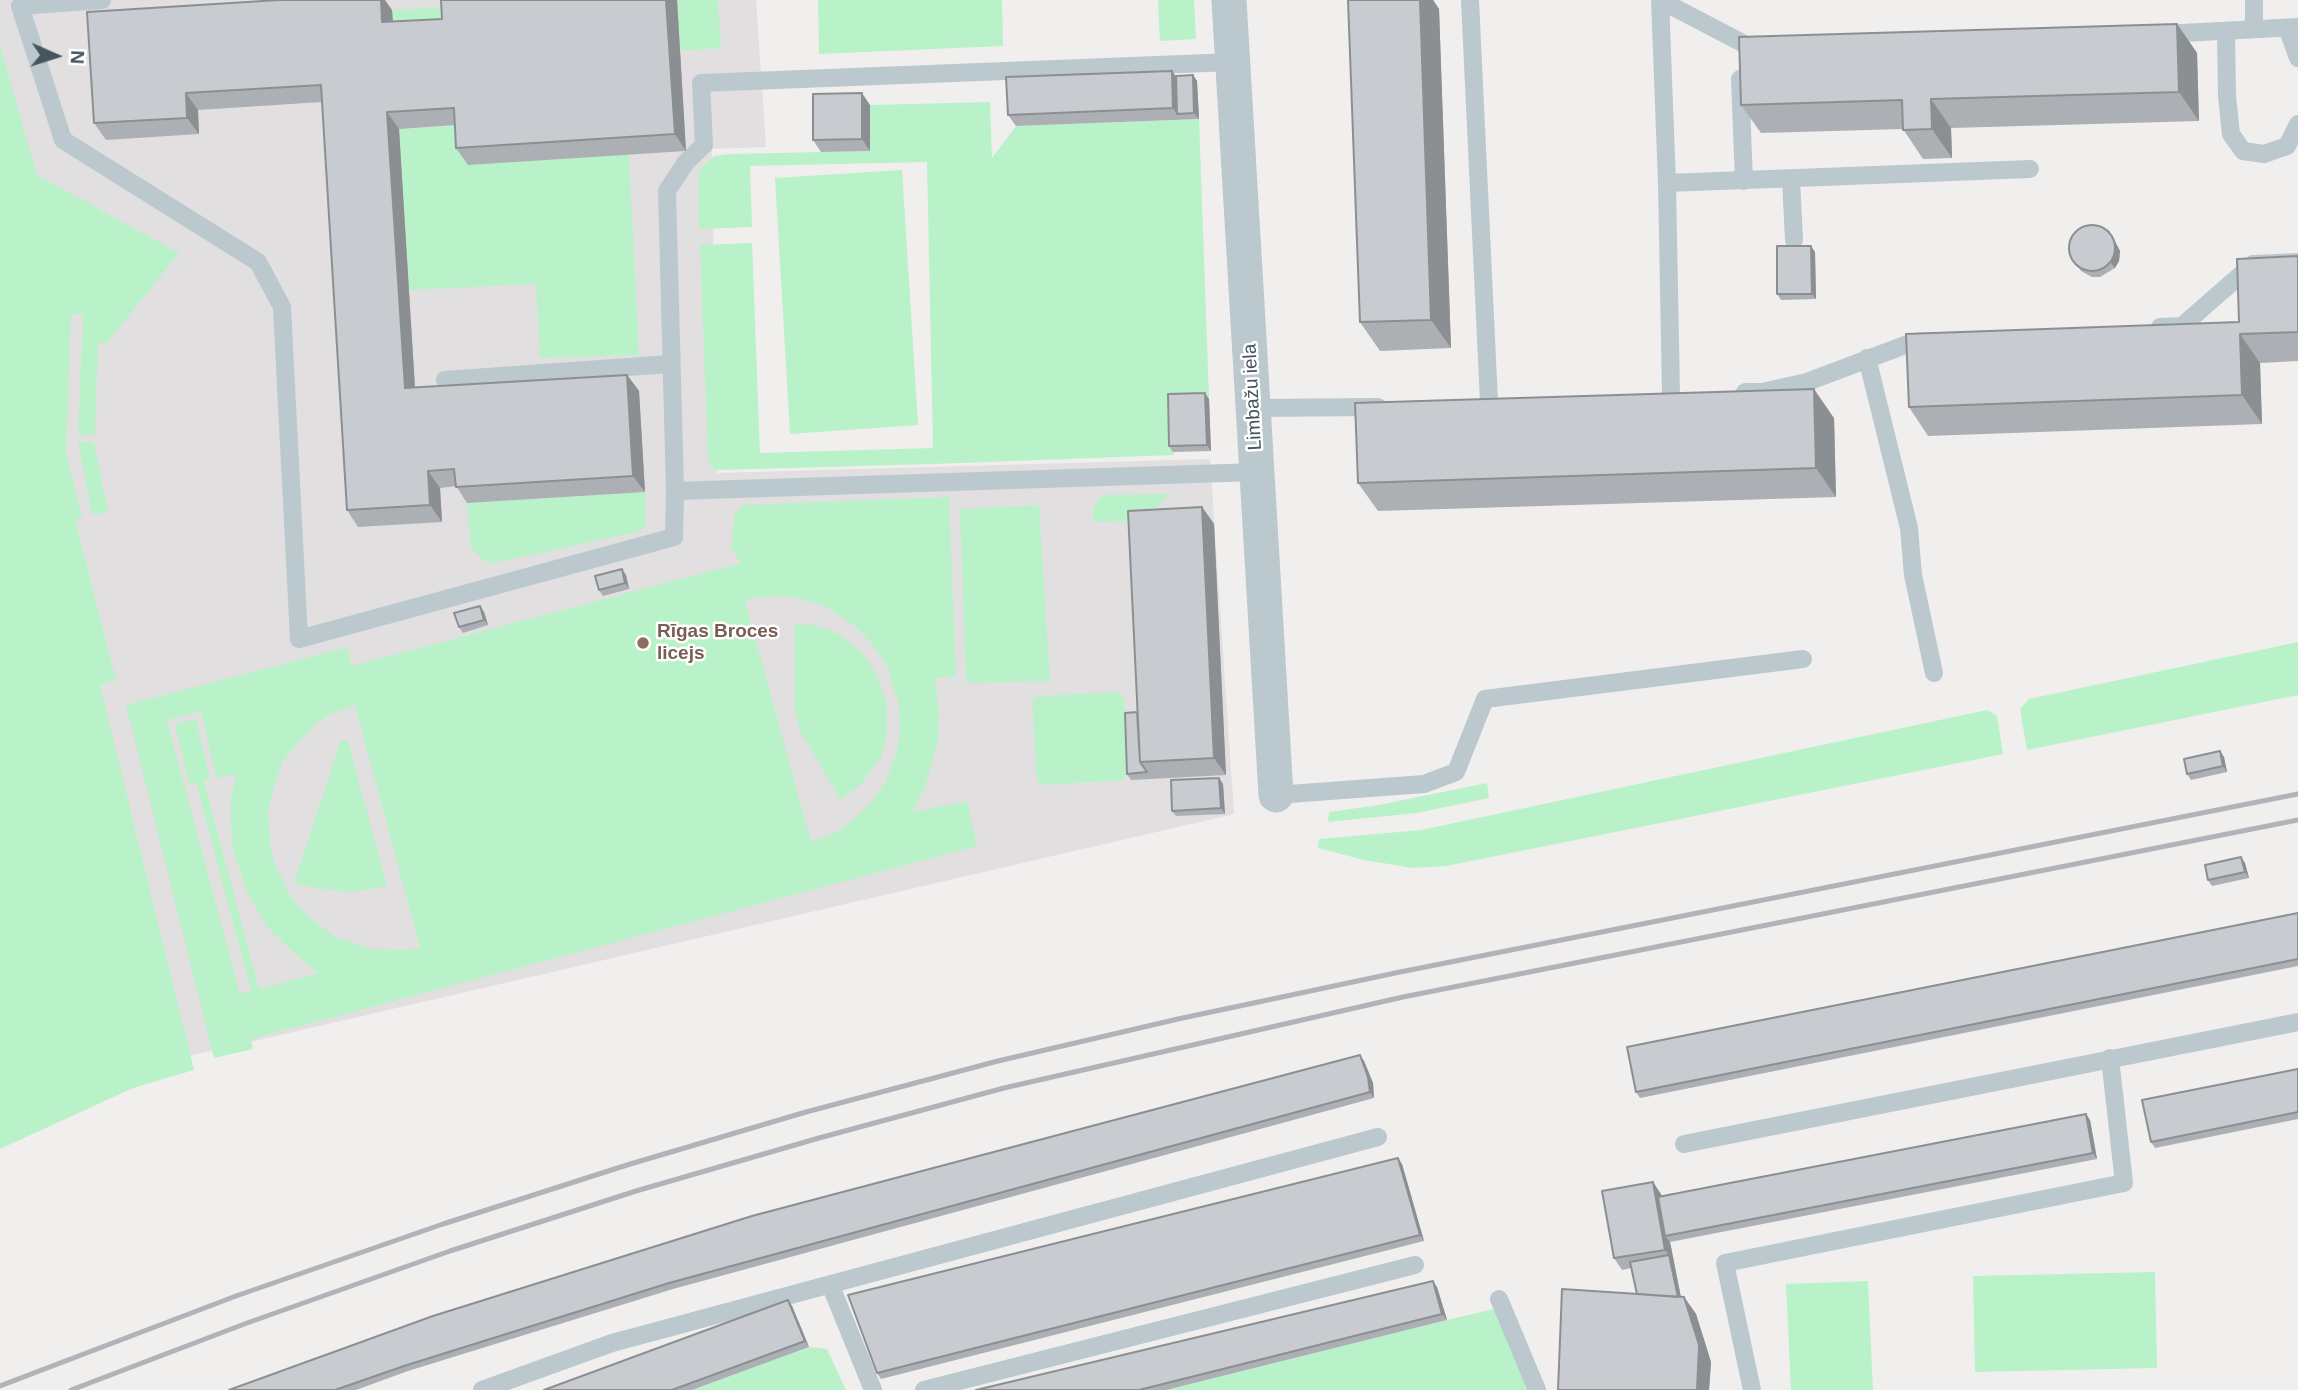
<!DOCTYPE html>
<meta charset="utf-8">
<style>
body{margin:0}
#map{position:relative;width:2298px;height:1390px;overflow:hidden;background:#f1eeee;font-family:Helvetica,sans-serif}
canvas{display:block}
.north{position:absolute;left:21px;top:21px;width:70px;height:70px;-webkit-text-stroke:5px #fff;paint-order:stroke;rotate:93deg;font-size:19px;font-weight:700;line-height:28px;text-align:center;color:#45545d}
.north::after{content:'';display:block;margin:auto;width:24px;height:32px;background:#45545d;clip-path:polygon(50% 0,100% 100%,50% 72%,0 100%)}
</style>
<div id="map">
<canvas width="2298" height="1390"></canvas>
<div class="north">N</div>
</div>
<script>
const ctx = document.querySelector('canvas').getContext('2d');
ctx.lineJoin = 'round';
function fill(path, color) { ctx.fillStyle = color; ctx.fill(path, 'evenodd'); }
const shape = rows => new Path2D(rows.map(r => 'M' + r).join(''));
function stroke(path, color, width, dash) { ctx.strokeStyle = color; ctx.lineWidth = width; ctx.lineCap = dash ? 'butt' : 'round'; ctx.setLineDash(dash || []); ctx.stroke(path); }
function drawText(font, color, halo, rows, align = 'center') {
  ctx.font = font + ' Helvetica,sans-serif'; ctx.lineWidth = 5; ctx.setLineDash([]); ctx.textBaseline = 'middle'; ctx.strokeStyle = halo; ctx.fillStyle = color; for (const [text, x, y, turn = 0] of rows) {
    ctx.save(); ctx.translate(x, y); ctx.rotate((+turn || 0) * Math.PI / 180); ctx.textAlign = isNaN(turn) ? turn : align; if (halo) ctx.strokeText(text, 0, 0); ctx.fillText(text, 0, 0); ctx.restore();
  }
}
const education = shape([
 [0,0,756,0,766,147,712,149,717,473,1210,459,1234,814,155,1064,0,344]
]);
const green = shape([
 [677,0,718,0,721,48,680,51],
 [818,0,1002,0,1003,46,819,54],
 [1158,0,1194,0,1196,39,1160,41],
 [452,7,454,36,394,39,392,10],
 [0,46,37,175,179,253,106,344,98,343,95,435,78,435,83,315,71,314,66,451,82,518,75,519,116,680,100,685,194,1070,133,1088,0,1149],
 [990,102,992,158,1016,126,1199,119,1209,399,1172,400,1174,455,934,464,718,470,713,469,708,458,700,245,752,243,760,453,933,448,927,162,750,166,752,227,699,229,698,181,700,168,715,156,729,154,870,151,870,105],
 [466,125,629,155,639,355,540,358,536,284,409,290,399,129],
 [902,170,918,425,790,434,775,178],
 [78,442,94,443,108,512,92,515],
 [645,492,646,525,637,532,495,563,487,562,481,558,471,548,467,503],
 [1170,494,1141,521,1093,522,1093,508,1098,500,1105,495],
 [949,497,956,677,935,678,939,713,937,745,925,787,912,812,967,801,977,846,251,1039,253,1049,214,1058,126,705,348,647,351,666,741,563,731,548,735,513,744,505],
 [787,596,823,605,856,627,874,646,886,664,899,704,900,729,896,755,885,782,874,799,854,819,837,832,811,842,745,601,758,597],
 [354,705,355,705,420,948,401,950,372,949,335,937,314,921,296,903,288,892,274,861,270,843,268,811,271,796,282,763,290,751,317,723,327,716],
 [201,712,216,778,236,774,231,800,231,824,233,848,246,890,268,928,295,954,319,973,259,989,204,781,210,779,196,719,175,724,189,784,196,783,251,991,240,994,167,720],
 [1039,505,1050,681,966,683,960,509],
 [795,624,814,625,828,629,843,637,862,653,875,671,887,703,887,734,881,757,862,783,841,800,800,731,794,708],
 [2298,642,2298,695,2027,750,2020,709,2029,699],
 [1119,692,1124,698,1127,774,1123,780,1042,785,1037,780,1032,701,1037,696],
 [1987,710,1997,716,2003,754,1446,866,1413,868,1364,860,1318,848,1319,839,1421,830],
 [341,740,348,741,387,886,353,892,314,888,294,883],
 [1487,783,1489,798,1417,813,1328,822,1329,812,1379,805],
 [2155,1272,2157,1368,1975,1372,1973,1276],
 [1868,1281,1873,1390,1791,1390,1786,1284],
 [1494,1309,1529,1390,1166,1390,1447,1320],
 [809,1347,827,1349,846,1390,692,1390]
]);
const service = shape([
 [102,0,20,6,63,140,258,262,282,307,299,639,674,537,675,491,1257,472],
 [1470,0,1489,402],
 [1660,0,1752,48,1760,49],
 [1660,0,1667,183,1671,394],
 [2254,0,2254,29],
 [2287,28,2298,58],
 [2226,31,2227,96,2231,134,2243,151,2264,154,2287,146,2298,124],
 [2162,34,2298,27],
 [1740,79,1744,181],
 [1791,179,1794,240],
 [1667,183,2030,169],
 [2160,327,2182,326,2253,264,2298,262],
 [1867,358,1909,528,1913,575,1934,673],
 [445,380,670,364],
 [1745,392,1762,392,1807,382,1913,342,1929,341],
 [1254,408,1378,407],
 [675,491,667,191,686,162,704,145,701,83,1233,62],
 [1276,795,1424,784,1456,772,1485,699,1803,659],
 [1684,1144,2298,1022],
 [830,1284,873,1390],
 [1499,1299,1537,1390],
 [482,1390,612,1343,1378,1137],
 [924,1390,1415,1265],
 [1752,1390,1725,1263,2124,1183,2110,1058]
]);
const minor = shape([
 [1229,0,1276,795]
]);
const rail = shape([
 [0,1386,236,1296,443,1224,627,1165,806,1112,998,1061,1178,1019,1400,972,2298,794],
 [71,1390,247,1323,450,1251,636,1191,819,1138,1004,1088,1403,997,2298,820]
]);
const wall = shape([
 [441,0,677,0,686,151,468,165,456,148,455,125,399,129,415,388,627,375,639,391,645,492,467,503,456,486,440,488,442,522,358,527,347,510,322,102,198,110,199,134,106,140,94,123,392,10,393,22,442,19],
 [1348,0,1433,0,1439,9,1451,348,1380,351,1360,322],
 [2177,24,2197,53,2199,121,1951,128,1952,158,1923,159,1903,129,1761,133,1741,105],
 [1193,75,1197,81,1199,119,1016,126,1008,115,1176,76],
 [870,105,870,151,821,152,813,140],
 [2112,235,2120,251,2119,261,2115,268,2100,277,2092,277,2081,271,2077,265],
 [1815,252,1816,299,1781,300,1777,294],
 [2298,256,2298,361,2260,363,2262,424,1928,436,1909,407,2239,322],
 [1209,399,1211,451,1173,452,1169,446],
 [1834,418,1836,497,1378,511,1358,483],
 [1202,507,1214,524,1226,775,1131,780,1127,774,1137,712],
 [626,575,629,589,603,596,599,590],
 [480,606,484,612,488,625,463,633,459,627],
 [2220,751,2224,757,2227,772,2191,780,2187,774],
 [1219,778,1223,784,1225,814,1176,816,1172,811],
 [2241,857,2245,863,2249,878,2212,886,2208,880],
 [2298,913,2298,966,1640,1098,1636,1092],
 [1364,1061,1373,1083,1374,1098,673,1289,408,1371,356,1390,229,1390],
 [2298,1069,2298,1119,2155,1148,2151,1142],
 [2090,1120,2097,1159,1670,1242,1681,1297,1684,1297,1696,1314,1711,1362,1709,1390,1558,1390,1637,1294,1631,1268,1622,1270,1614,1258,1653,1182,1661,1196],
 [1402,1164,1424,1241,881,1379,877,1373],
 [1437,1287,1447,1320,1166,1390,976,1390],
 [788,1300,792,1306,809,1347,692,1390,544,1390]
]);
const shadedWall = shape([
 [381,0,385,0,392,10,394,39,382,22],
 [666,0,677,0,686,151,675,134],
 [1420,0,1433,0,1439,9,1451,348,1431,320],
 [2177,24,2197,53,2199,121,2179,92],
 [1172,71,1180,82,1177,114,1173,108],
 [1193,75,1197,81,1199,119,1194,113],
 [186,93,198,110,199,134,187,118],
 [862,93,870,105,870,151,862,139],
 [1931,99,1951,128,1952,158,1932,129],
 [387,112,399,129,416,405,405,388],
 [2108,229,2120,251,2119,261,2115,268,2111,263],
 [1811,246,1815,252,1816,299,1812,294],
 [2240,334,2260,363,2262,424,2242,395],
 [627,375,639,391,645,492,633,476],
 [1814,389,1834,418,1836,497,1816,468],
 [1205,393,1209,399,1211,451,1207,445],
 [428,471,440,488,442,522,430,505],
 [1202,507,1214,524,1226,775,1214,758],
 [622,569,626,575,629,589,625,583],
 [480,606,484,612,488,625,484,620],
 [2220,751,2224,757,2227,772,2223,766],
 [1219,778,1223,784,1225,814,1221,808],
 [2241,857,2245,863,2249,878,2245,872],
 [1360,1055,1364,1061,1373,1083,1374,1098,1370,1092],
 [2086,1114,2090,1120,2097,1159,2093,1153],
 [1398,1158,1402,1164,1424,1241,1420,1235],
 [1653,1182,1661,1194,1669,1235,1665,1236,1670,1242,1684,1313,1680,1308,1669,1255,1665,1250],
 [1433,1281,1437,1287,1447,1320,1442,1314],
 [1684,1297,1696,1314,1711,1362,1709,1390,1697,1390],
 [788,1300,792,1306,809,1347,805,1341]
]);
const building = shape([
 [279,0,381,0,382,22,442,19,441,0,666,0,675,134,456,148,454,108,387,112,405,388,627,375,633,476,456,487,454,469,428,471,430,505,347,510,321,85,186,93,187,118,94,123,87,12,279,0],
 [1348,0,1420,0,1431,320,1360,322,1348,0],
 [2177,24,2179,92,1931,99,1932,129,1903,130,1902,100,1741,105,1739,37,2177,24],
 [1172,71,1173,108,1008,115,1006,77,1172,71],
 [1193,75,1194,113,1177,114,1176,76,1193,75],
 [862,93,862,139,813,140,813,94,862,93],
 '2069 248a23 23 0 1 1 46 0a23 23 0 1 1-46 0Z',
 [1777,246,1811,246,1812,294,1777,294,1777,246],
 [2298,256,2298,332,2240,334,2242,395,1909,407,1906,334,2239,322,2237,259,2298,256],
 [1814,389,1816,468,1358,483,1355,403,1814,389],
 [1205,393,1207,445,1169,446,1168,394,1205,393],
 [1202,507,1214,758,1140,762,1128,511,1202,507],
 [622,569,625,583,599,590,595,576,622,569],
 [480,606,484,620,459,627,454,613,480,606],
 [1137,712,1140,762,1147,772,1127,774,1125,713,1137,712],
 [2220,751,2223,766,2187,774,2184,759,2220,751],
 [1219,778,1221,808,1172,811,1171,780,1219,778],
 [2241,857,2245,872,2208,880,2205,865,2241,857],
 [2298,913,2298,959,1636,1092,1627,1047,2298,913],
 [1360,1055,1368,1077,1370,1092,669,1283,404,1366,335,1390,229,1390,433,1316,752,1216,1360,1055],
 [2298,1069,2298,1112,2151,1142,2142,1100,2298,1069],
 [2086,1114,2093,1153,1665,1236,1658,1197,2086,1114],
 [1398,1158,1420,1235,877,1373,848,1295,1398,1158],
 [1653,1182,1665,1250,1614,1258,1602,1191,1653,1182],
 [1669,1255,1678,1297,1637,1294,1630,1262,1669,1255],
 [1433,1281,1442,1314,1139,1390,976,1390,1433,1281],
 [1562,1289,1684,1297,1699,1345,1697,1390,1558,1390,1562,1289],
 [788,1300,805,1341,672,1390,544,1390,788,1300]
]);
const markers = [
 [643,643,7,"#8d6e63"]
];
const streetNames = [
 ["Limbažu iela",1253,397,-93]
];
const educationNames = [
 ["Rīgas Broces",657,632],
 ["licejs",657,654]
];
fill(education, '#e2dfe0');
fill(green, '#b9f2c9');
stroke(service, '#bbc8ce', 18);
stroke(minor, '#bbc8ce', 35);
stroke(rail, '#b0b4b9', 5);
fill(wall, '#acafb4');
fill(shadedWall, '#8c8f92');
fill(building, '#c8ccd1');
stroke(building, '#8c8f92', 2);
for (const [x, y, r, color] of markers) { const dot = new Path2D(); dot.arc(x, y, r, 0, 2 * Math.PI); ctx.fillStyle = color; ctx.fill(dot); stroke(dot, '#fff', 2.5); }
drawText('19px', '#45545d', '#fff', streetNames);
drawText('bold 19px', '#785e54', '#fff', educationNames, 'left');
</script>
